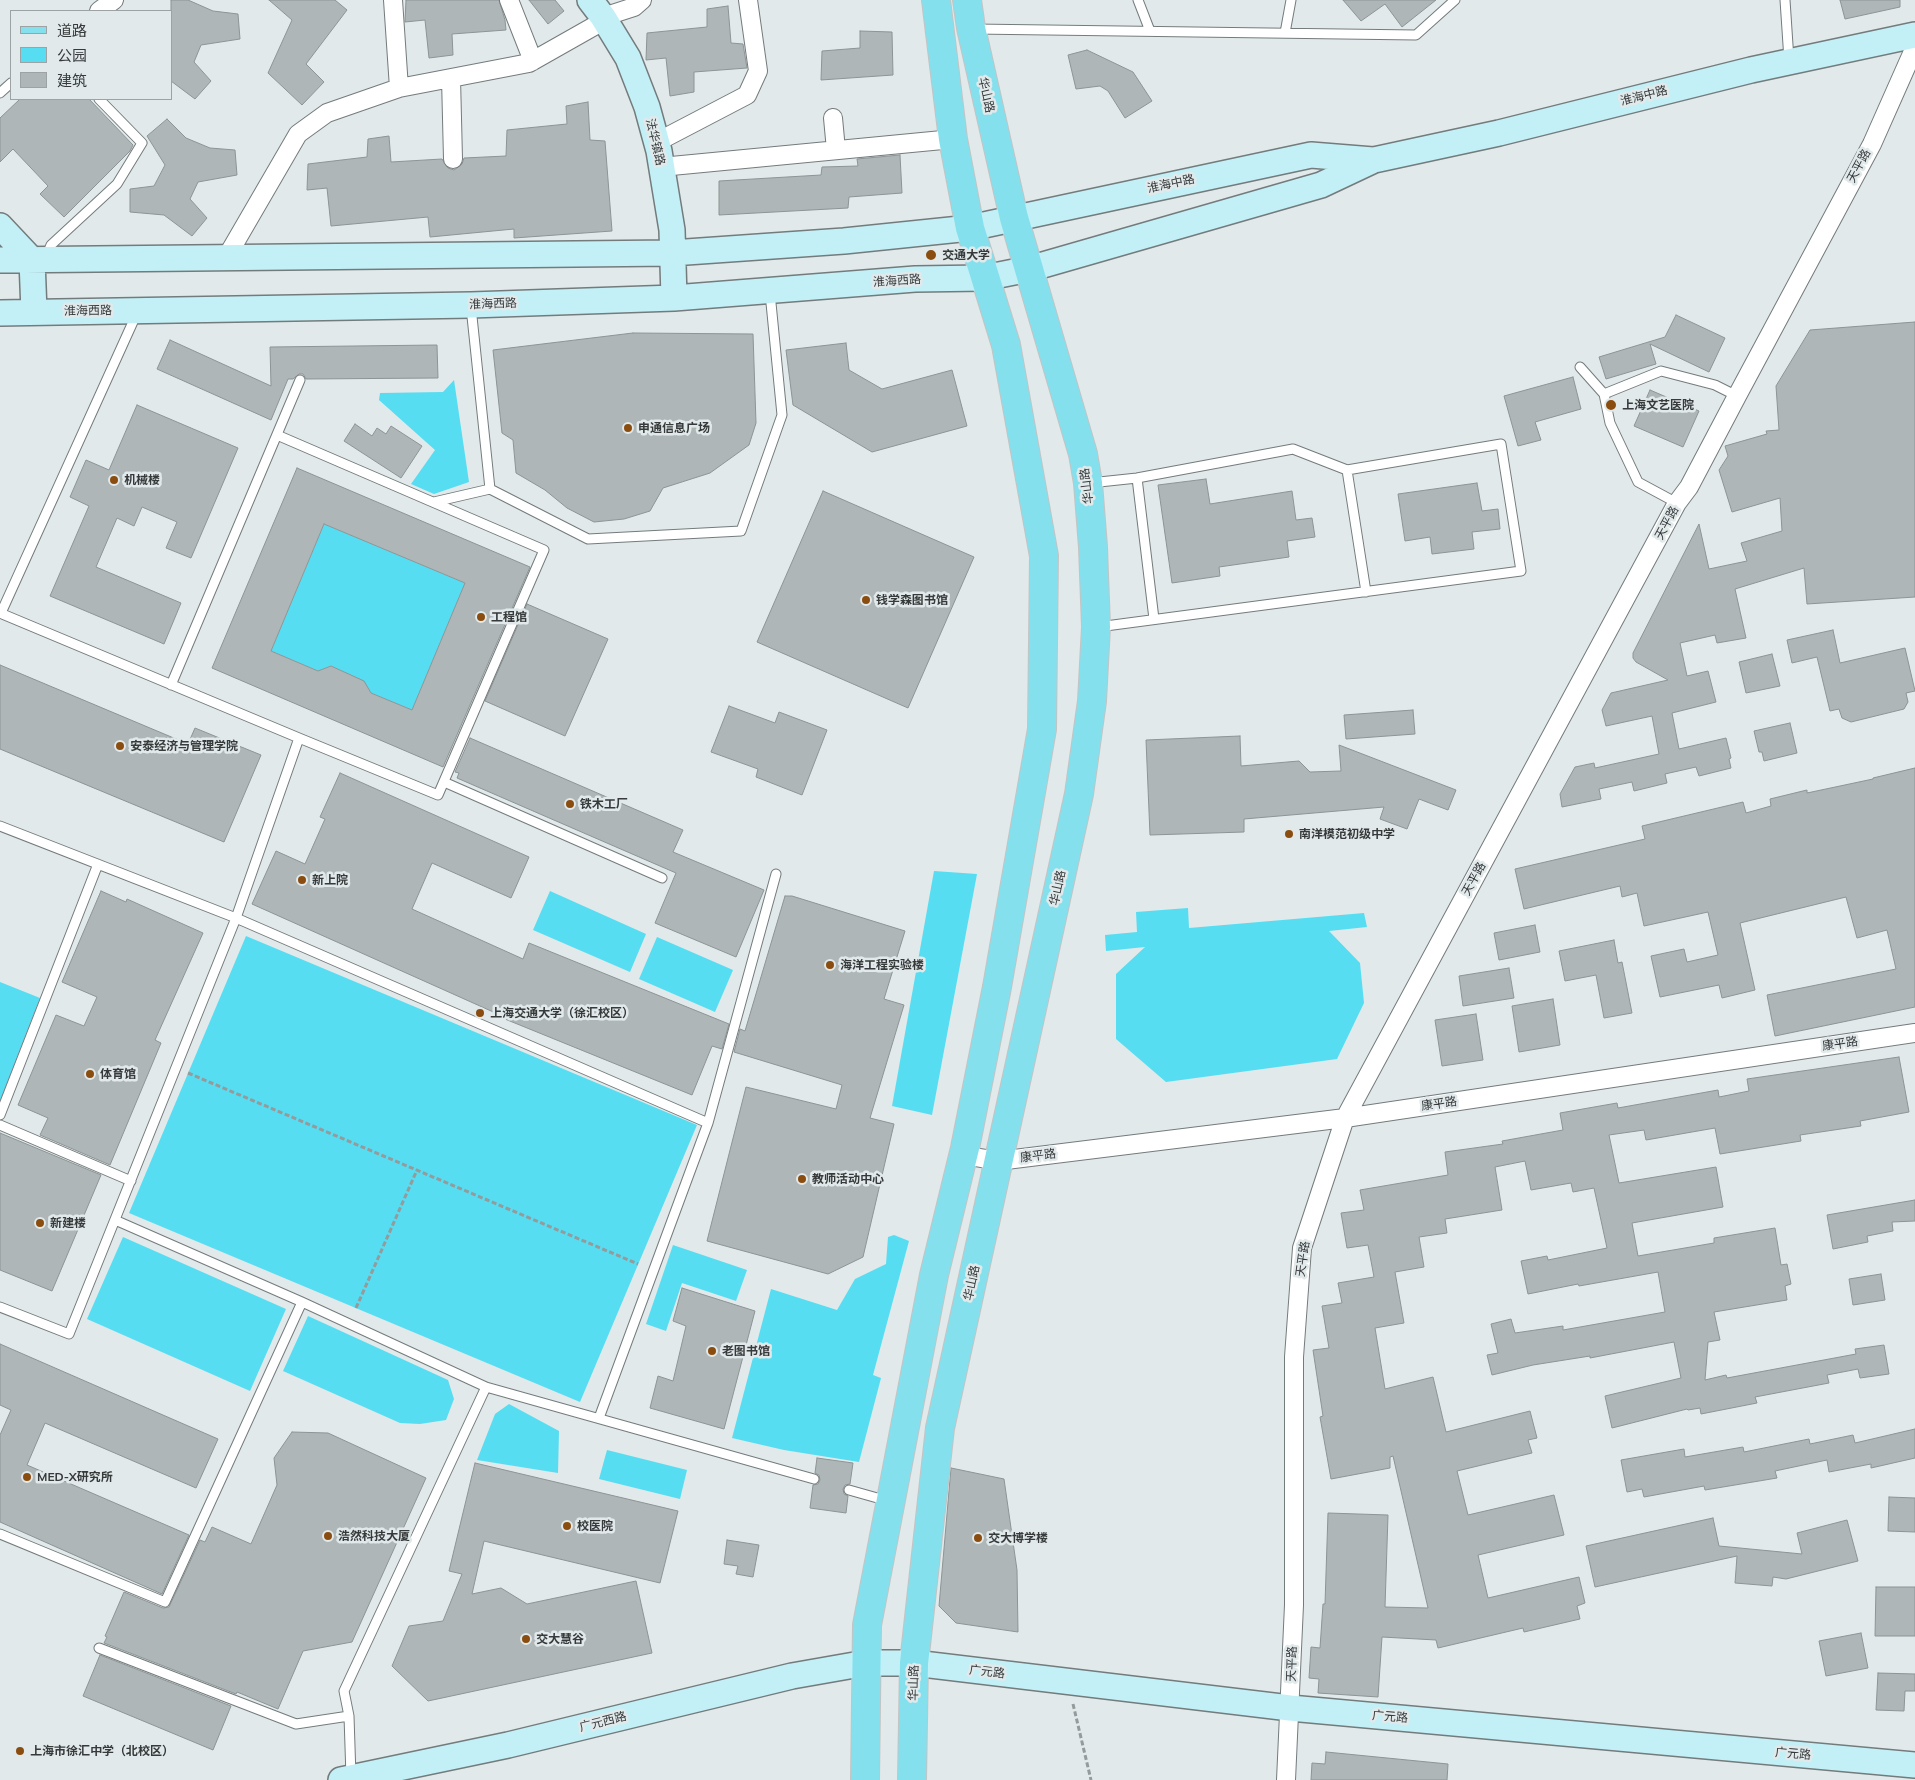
<!DOCTYPE html>
<meta charset="utf-8">
<style>
body{margin:0}
#map{position:relative;width:1915px;height:1780px;overflow:hidden;background:#e1e9ea;font-family:Mulish,"Noto Sans SC",sans-serif}
canvas{display:block}
.legend{position:absolute;left:10px;top:10px;width:162px;height:90px;box-sizing:border-box;background:#e1e9ea;border:1px solid #9da3a4;margin:0;padding:6px 9px;list-style:none;font-size:15px;color:#373a3b}
.legend li{display:flex;align-items:center;gap:10px;height:25px}
.legend b{width:25px;border:1px solid #9da3a4}
</style>
<div id="map">
<canvas width="1915" height="1780"></canvas>
<ul class="legend">
<li><b style="height:6px;background:#85e0ed"></b>道路</li>
<li><b style="height:14px;background:#56ddf2"></b>公园</li>
<li><b style="height:14px;background:#aeb6b7"></b>建筑</li>
</ul>
</div>
<script>
const ctx = document.querySelector('canvas').getContext('2d');
ctx.lineJoin = 'round';
function fill(path, color) { ctx.fillStyle = color; ctx.fill(path, 'evenodd'); }
const shape = rows => new Path2D(rows.map(r => 'M' + r).join(''));
function stroke(path, color, width, dash) { ctx.strokeStyle = color; ctx.lineWidth = width; ctx.lineCap = dash ? 'butt' : 'round'; ctx.setLineDash(dash || []); ctx.stroke(path); }
function drawText(font, color, halo, rows, align = 'center') {
  ctx.font = font + ' Mulish,"Noto Sans SC",sans-serif'; ctx.lineWidth = 5; ctx.setLineDash([]); ctx.textBaseline = 'middle'; ctx.strokeStyle = halo; ctx.fillStyle = color; for (const [text, x, y, turn = 0] of rows) {
    ctx.save(); ctx.translate(x, y); ctx.rotate((+turn || 0) * Math.PI / 180); ctx.textAlign = isNaN(turn) ? turn : align; if (halo) ctx.strokeText(text, 0, 0); ctx.fillText(text, 0, 0); ctx.restore();
  }
}
const green = shape([
 [454,380,469,482,434,494,411,484,435,450,379,400,380,393,443,392],
 [324,524,465,583,412,710,371,693,363,681,331,666,318,671,271,651],
 [934,871,977,874,932,1115,892,1106],
 [550,891,646,934,630,972,533,930],
 [1188,908,1189,928,1364,913,1367,927,1329,931,1360,963,1364,1003,1337,1059,1166,1082,1116,1039,1116,974,1145,947,1106,951,1105,935,1137,932,1136,912],
 [246,936,697,1125,580,1402,129,1213],
 [657,937,733,970,715,1012,639,979],
 [0,982,40,998,0,1101],
 [894,1235,909,1241,873,1375,881,1378,859,1462,784,1450,732,1438,771,1289,837,1310,855,1279,886,1264,888,1237],
 [123,1237,286,1309,250,1391,87,1319],
 [673,1245,747,1270,736,1301,682,1283,666,1331,646,1324],
 [308,1316,448,1380,454,1399,446,1420,420,1424,400,1423,283,1371],
 [509,1404,559,1431,558,1473,477,1460,495,1414],
 [607,1450,687,1470,680,1499,599,1479]
]);
const building = shape([
 [171,0,188,0,213,11,238,14,240,39,201,45,194,62,211,81,195,99,171,81,171,0],
 [269,0,335,0,347,10,306,64,324,82,302,105,268,73,292,20,269,0],
 [406,0,499,0,505,20,506,30,452,34,453,55,429,58,425,20,405,22,406,0],
 [529,0,555,0,564,11,548,24,529,0],
 [1343,0,1436,0,1402,27,1385,4,1361,21,1343,0],
 [1840,0,1900,0,1900,7,1845,19,1840,0],
 [728,6,731,43,743,44,747,68,694,72,694,92,670,96,666,58,646,60,647,33,707,27,707,9,728,6],
 [860,31,892,32,893,75,821,80,822,51,860,48,860,31],
 [1087,50,1133,72,1152,101,1125,118,1108,91,1100,86,1076,89,1068,55,1087,50],
 [20,99,89,99,133,145,130,151,64,217,40,194,48,186,13,149,0,162,0,118,20,99],
 [588,102,590,140,605,141,612,231,514,238,514,229,430,237,428,217,331,226,327,188,307,190,308,164,367,157,368,139,389,136,391,162,442,159,448,168,454,170,462,164,464,158,506,156,507,130,567,124,566,106,588,102],
 [167,119,186,138,210,148,235,150,237,175,198,182,190,199,207,218,192,236,164,215,130,212,130,189,154,186,165,165,147,136,167,119],
 [900,155,902,193,849,197,848,208,719,215,719,181,821,175,822,167,858,166,857,159,900,155],
 [1676,315,1725,338,1709,372,1650,344,1656,364,1606,379,1599,357,1665,337,1676,315],
 [1915,322,1915,597,1807,604,1804,568,1735,589,1746,638,1717,643,1715,635,1680,643,1687,676,1708,671,1716,702,1672,713,1679,749,1726,738,1731,758,1729,759,1731,768,1699,776,1696,767,1665,774,1667,783,1634,791,1632,782,1599,789,1601,799,1562,807,1560,794,1575,767,1594,763,1595,768,1659,754,1652,716,1606,726,1602,710,1611,693,1668,680,1636,662,1633,658,1633,653,1699,524,1709,569,1747,561,1741,543,1782,531,1780,498,1732,512,1719,470,1728,456,1725,446,1767,434,1766,431,1779,430,1776,386,1810,330,1915,322],
 [633,333,753,334,756,423,749,445,710,473,663,488,650,511,624,519,594,522,567,508,545,490,516,473,513,440,502,433,493,350,633,333],
 [170,340,271,386,270,347,437,345,438,378,306,379,303,374,299,374,293,379,288,379,271,420,157,369,170,340],
 [846,343,849,370,882,389,952,370,967,426,872,452,793,405,786,350,846,343],
 [1573,377,1581,409,1535,422,1541,440,1518,446,1504,396,1573,377],
 [1650,390,1699,411,1683,447,1634,426,1650,390],
 [137,405,238,448,191,558,166,548,177,522,142,507,134,526,117,518,96,567,181,603,164,644,50,596,89,506,70,497,86,460,109,470,137,405],
 [355,424,372,436,377,428,386,434,391,426,422,446,401,478,344,441,355,424],
 [297,468,530,567,443,767,212,668,297,468],
 [324,524,465,583,412,710,371,693,364,681,331,666,318,671,271,651,324,524],
 [1206,479,1210,504,1292,491,1296,520,1312,518,1315,537,1287,541,1289,557,1219,567,1220,576,1172,583,1158,485,1206,479],
 [1477,483,1482,511,1498,509,1500,529,1472,532,1474,549,1432,554,1430,537,1405,541,1398,494,1477,483],
 [823,491,974,557,908,708,757,642,823,491],
 [527,604,608,639,565,736,485,701,527,604],
 [1833,630,1840,663,1905,648,1915,691,1906,693,1908,702,1904,709,1851,722,1842,718,1839,709,1830,711,1817,657,1792,663,1787,640,1833,630],
 [1772,654,1780,686,1746,693,1739,662,1772,654],
 [0,665,188,744,195,728,261,755,224,842,0,749,0,665],
 [729,706,775,723,779,712,827,730,802,795,756,777,758,769,711,752,729,706],
 [1413,710,1415,734,1346,739,1344,715,1413,710],
 [1790,723,1797,753,1764,761,1762,752,1759,752,1754,731,1790,723],
 [1240,736,1241,766,1299,761,1310,772,1341,771,1339,745,1456,790,1448,810,1419,799,1407,829,1380,819,1384,807,1244,819,1244,832,1150,835,1146,740,1240,736],
 [470,738,683,830,673,852,764,890,736,957,655,923,676,873,457,778,459,773,455,772,470,738],
 [1915,768,1915,1007,1775,1036,1767,995,1896,969,1887,930,1857,938,1846,897,1740,923,1755,990,1722,998,1719,985,1660,997,1651,956,1684,949,1687,962,1718,955,1708,912,1644,926,1637,893,1622,897,1620,886,1524,909,1515,869,1645,839,1642,826,1743,802,1746,813,1771,806,1770,799,1807,790,1807,793,1873,779,1873,778,1915,768],
 [340,773,529,857,511,898,432,863,412,909,523,959,529,943,729,1024,722,1049,712,1046,692,1095,500,1017,500,1015,252,904,276,851,305,864,325,819,320,817,340,773],
 [101,891,126,902,127,899,203,933,155,1040,161,1043,110,1165,40,1135,48,1118,18,1105,56,1015,84,1026,97,997,62,982,101,891],
 [785,896,792,896,905,931,884,999,904,1005,870,1118,894,1124,863,1257,828,1274,707,1241,746,1087,836,1109,842,1085,734,1052,740,1029,745,1031,785,896],
 [1535,925,1540,952,1499,960,1494,933,1535,925],
 [1614,940,1618,963,1622,962,1632,1013,1604,1018,1596,975,1565,981,1559,951,1614,940],
 [1509,968,1514,998,1463,1006,1459,976,1509,968],
 [1553,999,1560,1045,1519,1052,1512,1006,1553,999],
 [1476,1014,1483,1060,1442,1066,1435,1020,1476,1014],
 [1899,1057,1909,1112,1860,1121,1861,1126,1800,1135,1801,1141,1720,1154,1715,1128,1646,1140,1644,1130,1609,1135,1619,1183,1716,1167,1723,1207,1632,1223,1638,1256,1714,1243,1714,1238,1775,1228,1781,1265,1787,1264,1791,1284,1785,1286,1787,1300,1714,1312,1720,1340,1708,1342,1705,1380,1726,1375,1727,1378,1856,1354,1855,1349,1884,1345,1889,1374,1860,1378,1858,1369,1827,1375,1829,1383,1755,1397,1757,1403,1701,1414,1700,1408,1688,1410,1687,1409,1612,1428,1605,1396,1681,1378,1674,1342,1590,1358,1590,1356,1533,1365,1492,1375,1487,1355,1498,1353,1491,1324,1511,1319,1515,1333,1563,1326,1563,1330,1665,1312,1658,1272,1579,1286,1578,1284,1528,1294,1521,1261,1547,1256,1548,1260,1607,1248,1594,1188,1573,1192,1571,1183,1531,1190,1525,1161,1495,1167,1502,1210,1445,1219,1447,1233,1419,1237,1424,1267,1395,1272,1404,1323,1375,1328,1385,1389,1433,1377,1446,1432,1530,1411,1537,1438,1528,1440,1532,1453,1457,1471,1468,1515,1554,1495,1564,1535,1478,1555,1488,1598,1579,1577,1585,1603,1577,1606,1580,1619,1524,1632,1523,1628,1438,1648,1436,1640,1382,1637,1378,1697,1318,1693,1319,1679,1309,1678,1311,1647,1320,1648,1323,1604,1325,1604,1328,1513,1388,1515,1385,1607,1428,1608,1393,1456,1390,1457,1390,1468,1331,1479,1320,1417,1323,1416,1313,1350,1329,1348,1322,1306,1342,1303,1338,1283,1374,1277,1368,1245,1347,1248,1341,1213,1364,1210,1360,1190,1448,1175,1445,1152,1503,1144,1502,1141,1563,1130,1560,1113,1617,1103,1618,1108,1718,1090,1719,1097,1749,1091,1747,1079,1899,1057],
 [0,1133,101,1175,52,1291,0,1270,0,1133],
 [1915,1200,1915,1221,1892,1222,1893,1231,1867,1236,1868,1242,1833,1249,1827,1215,1915,1200],
 [1881,1274,1885,1300,1853,1305,1849,1279,1881,1274],
 [682,1288,755,1311,724,1429,650,1408,658,1376,673,1381,686,1326,673,1321,682,1288],
 [0,1344,218,1439,196,1488,45,1423,27,1465,189,1535,162,1594,0,1522,0,1435,11,1410,0,1405,0,1344],
 [1915,1429,1915,1458,1871,1468,1871,1464,1829,1472,1827,1460,1775,1471,1777,1478,1705,1490,1704,1486,1644,1497,1642,1489,1627,1492,1621,1460,1684,1449,1685,1457,1743,1447,1744,1452,1809,1439,1810,1444,1853,1435,1855,1443,1915,1429],
 [292,1432,328,1433,426,1478,352,1642,303,1651,278,1709,237,1692,236,1694,104,1643,107,1637,105,1636,124,1592,163,1608,169,1607,200,1540,205,1542,212,1527,251,1544,277,1485,274,1458,292,1432],
 [817,1458,853,1463,850,1484,845,1485,843,1489,844,1494,848,1496,846,1513,810,1508,813,1485,818,1484,820,1480,819,1475,815,1473,817,1458],
 [475,1463,678,1511,660,1583,484,1541,472,1594,501,1588,527,1604,636,1581,652,1653,428,1701,392,1666,409,1626,443,1621,462,1574,449,1571,475,1463],
 [951,1468,1004,1479,1017,1570,1018,1632,956,1623,939,1606,951,1468],
 [1889,1497,1915,1498,1915,1532,1888,1531,1889,1497],
 [1713,1518,1719,1546,1802,1554,1797,1533,1847,1520,1858,1561,1786,1579,1773,1577,1772,1586,1735,1583,1737,1556,1595,1587,1586,1546,1713,1518],
 [727,1540,759,1545,753,1577,736,1574,738,1566,724,1564,727,1540],
 [1876,1587,1915,1587,1915,1636,1875,1636,1876,1587],
 [1861,1633,1868,1668,1826,1676,1819,1641,1861,1633],
 [100,1655,231,1706,213,1750,83,1696,100,1655],
 [1878,1673,1915,1674,1915,1691,1905,1691,1904,1711,1876,1710,1878,1673],
 [1326,1752,1448,1764,1447,1780,1311,1780,1312,1763,1325,1764,1326,1752]
]);
const path = shape([
 [188,1073,638,1264],
 [356,1308,417,1170],
 [1073,1704,1091,1780]
]);
const lane = shape([
 [1138,0,1150,31],
 [1785,0,1789,60],
 [974,29,1416,35,1455,0],
 [1285,33,1291,0],
 [0,93,11,83],
 [46,257,51,245,117,184,142,143,99,99],
 [471,307,490,489,588,539,741,531,782,415,770,293],
 [1580,367,1604,394],
 [277,435,544,550,438,795,299,738],
 [1347,470,1366,592],
 [1137,478,1154,619],
 [1090,483,1137,478,1293,449,1347,470,1501,444,1521,571,1098,627],
 [434,502,490,489],
 [1677,503,1638,482,1610,423,1604,394,1661,371,1715,385,1737,396],
 [0,613,299,738,236,918,0,826],
 [1,613,137,313],
 [171,685,300,380],
 [444,782,662,878],
 [0,1115,98,864],
 [708,1123,776,874],
 [0,1125,131,1181],
 [115,1220,302,1302,486,1387],
 [0,1307,69,1334,236,918,708,1123,599,1418],
 [849,1490,888,1501],
 [0,1534,165,1602,302,1302],
 [99,1648,296,1724,349,1716],
 [351,1777,349,1716,344,1691,486,1387,814,1479]
]);
const street = shape([
 [393,0,399,88,529,63,605,20],
 [509,0,533,61],
 [99,11,114,0],
 [603,17,634,7,642,0],
 [451,78,453,159],
 [833,118,836,150],
 [657,142,747,95,758,71,748,0],
 [661,167,953,139],
 [226,258,298,134,327,113,399,88],
 [963,1155,998,1161,1345,1118,1915,1033],
 [1286,1780,1294,1605,1294,1357,1302,1248,1345,1118,1677,503,1689,487,1737,396,1872,144,1915,47]
]);
const secondary = shape([
 [590,0,603,17,628,58,647,107,659,151,672,230,674,298],
 [0,226,32,260,34,312],
 [0,260,672,253,844,241,970,228,1311,155,1373,160],
 [0,313,471,305,674,298,915,279,984,278,1029,269,1321,185,1374,160,1499,133,1751,70,1915,35],
 [341,1780,508,1745,792,1676,866,1663,914,1663,1290,1708,1915,1765]
]);
const primary = shape([
 [865,1780,867,1625,934,1275,965,1148,997,987,1042,729,1044,556,1006,345,970,228,953,139,936,0],
 [912,1780,914,1663,940,1428,1079,794,1092,701,1096,627,1093,547,1088,483,1083,454,1014,218,971,28,967,0]
]);
const markers = [
 [931,255,6,"#8b4d0f"],
 [1611,405,6,"#8b4d0f"],
 [628,428,5,"#8b4d0f"],
 [114,480,5,"#8b4d0f"],
 [866,600,5,"#8b4d0f"],
 [481,617,5,"#8b4d0f"],
 [120,746,5,"#8b4d0f"],
 [570,804,5,"#8b4d0f"],
 [1289,834,5,"#8b4d0f"],
 [302,880,5,"#8b4d0f"],
 [830,965,5,"#8b4d0f"],
 [480,1013,5,"#8b4d0f"],
 [90,1074,5,"#8b4d0f"],
 [802,1179,5,"#8b4d0f"],
 [40,1223,5,"#8b4d0f"],
 [712,1351,5,"#8b4d0f"],
 [27,1477,5,"#8b4d0f"],
 [567,1526,5,"#8b4d0f"],
 [328,1536,5,"#8b4d0f"],
 [978,1538,5,"#8b4d0f"],
 [526,1639,5,"#8b4d0f"],
 [20,1751,5,"#8b4d0f"]
];
const streetNames = [
 ["华山路",986,95,77],
 ["淮海中路",1644,96,-14],
 ["法华镇路",655,142,77],
 ["天平路",1859,166,-62],
 ["淮海中路",1171,184,-12],
 ["淮海西路",897,281,-4],
 ["淮海西路",493,304,-2],
 ["淮海西路",88,311,-1],
 ["华山路",1087,486,-97],
 ["天平路",1667,523,-62],
 ["天平路",1474,879,-61],
 ["华山路",1058,888,-78],
 ["康平路",1840,1044,-8],
 ["康平路",1439,1104,-8],
 ["康平路",1038,1156,-7],
 ["天平路",1303,1259,-82],
 ["华山路",972,1283,-78],
 ["天平路",1292,1664,-88],
 ["广元路",987,1672,7],
 ["华山路",914,1683,-89],
 ["广元路",1390,1717,5],
 ["广元西路",603,1722,-14],
 ["广元路",1793,1754,5]
];
const poiNames = [
 ["交通大学",942,255],
 ["上海文艺医院",1622,405],
 ["申通信息广场",638,428],
 ["机械楼",124,480],
 ["钱学森图书馆",876,600],
 ["工程馆",491,617],
 ["安泰经济与管理学院",130,746],
 ["铁木工厂",580,804],
 ["南洋模范初级中学",1299,834],
 ["新上院",312,880],
 ["海洋工程实验楼",840,965],
 ["上海交通大学（徐汇校区）",490,1013],
 ["体育馆",100,1074],
 ["教师活动中心",812,1179],
 ["新建楼",50,1223],
 ["老图书馆",722,1351],
 ["MED-X研究所",37,1477],
 ["校医院",577,1526],
 ["浩然科技大厦",338,1536],
 ["交大博学楼",988,1538],
 ["交大慧谷",536,1639],
 ["上海市徐汇中学（北校区）",30,1751]
];
fill(green, '#56ddf2');
fill(building, '#aeb6b7');
stroke(building, '#8d9495', 1);
stroke(lane, '#747b7c', 11);
stroke(street, '#747b7c', 20);
stroke(secondary, '#747b7c', 28);
stroke(primary, '#c3c4c4', 30);
stroke(path, '#959a9b', 3, [5, 2.5]);
stroke(lane, '#fff', 9);
stroke(street, '#fff', 18);
stroke(secondary, '#c2f0f6', 25);
stroke(primary, '#85e0ed', 28);
for (const [x, y, r, color] of markers) { const dot = new Path2D(); dot.arc(x, y, r, 0, 2 * Math.PI); ctx.fillStyle = color; ctx.fill(dot); stroke(dot, '#e1e9ea', 2); }
drawText('12px', '#373a3b', '#e1e9ea', streetNames);
drawText('bold 12px', '#373a3b', '#e1e9ea', poiNames, 'left');
</script>
